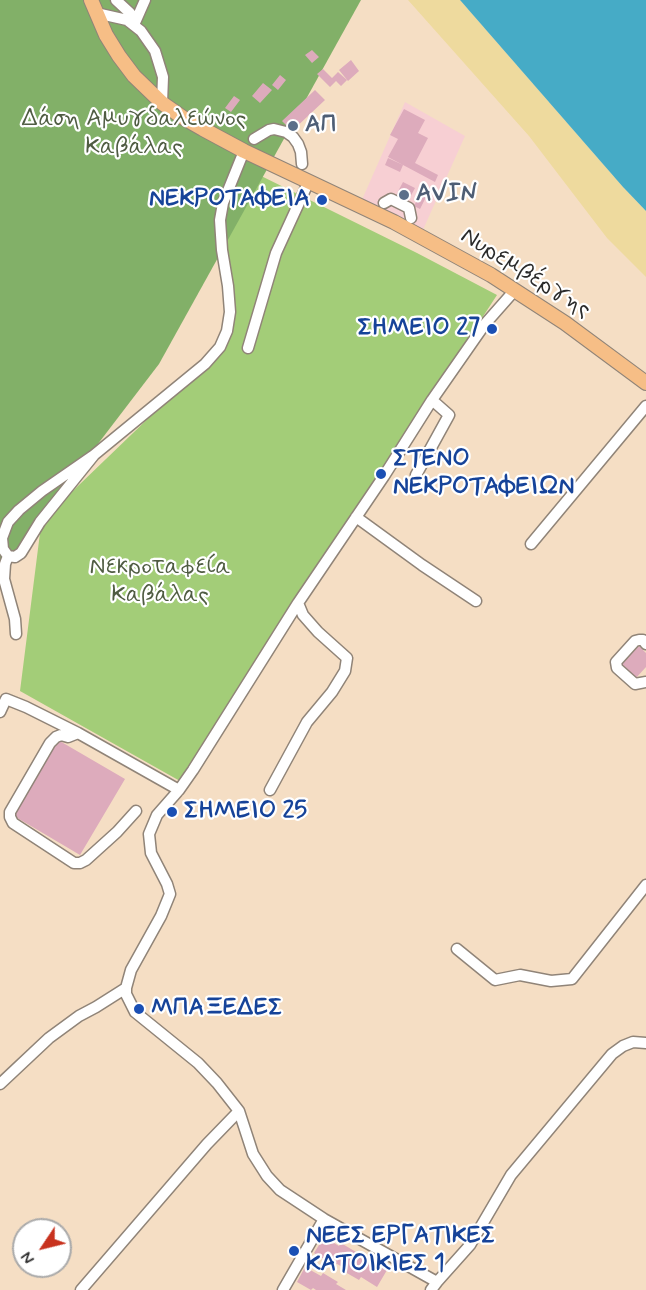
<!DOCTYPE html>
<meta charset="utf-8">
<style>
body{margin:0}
#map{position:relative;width:646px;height:1290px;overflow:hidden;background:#f5dec4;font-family:Mynerve,sans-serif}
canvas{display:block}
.north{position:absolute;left:12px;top:1218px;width:60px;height:60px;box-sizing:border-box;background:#fff;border:2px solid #aaa;border-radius:50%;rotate:235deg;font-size:16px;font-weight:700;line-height:24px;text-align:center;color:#2b2b2b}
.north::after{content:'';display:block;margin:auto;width:21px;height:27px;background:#c8321e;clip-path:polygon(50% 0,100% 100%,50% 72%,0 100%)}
</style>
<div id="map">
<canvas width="646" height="1290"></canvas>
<div class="north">N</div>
</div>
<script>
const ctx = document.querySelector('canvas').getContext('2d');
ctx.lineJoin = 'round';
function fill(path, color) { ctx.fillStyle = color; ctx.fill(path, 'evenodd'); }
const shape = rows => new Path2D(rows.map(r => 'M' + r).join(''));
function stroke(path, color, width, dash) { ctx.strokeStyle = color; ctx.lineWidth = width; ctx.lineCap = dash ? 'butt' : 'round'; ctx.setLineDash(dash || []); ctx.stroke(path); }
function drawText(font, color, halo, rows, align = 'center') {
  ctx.font = font + ' Mynerve,sans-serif'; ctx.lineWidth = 4.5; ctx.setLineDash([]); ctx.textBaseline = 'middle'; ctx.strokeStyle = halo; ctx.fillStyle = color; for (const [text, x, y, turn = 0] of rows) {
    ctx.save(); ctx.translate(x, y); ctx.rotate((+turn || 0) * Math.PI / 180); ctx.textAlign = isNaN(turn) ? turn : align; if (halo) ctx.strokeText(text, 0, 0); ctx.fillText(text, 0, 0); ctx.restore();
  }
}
const built = shape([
 [405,102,465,136,422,232,361,202]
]);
const green = shape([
 [243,167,417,253,497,295,180,781,20,691,40,533,53,510,212,357,231,332,221,227]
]);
const forest = shape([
 [0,0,361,0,159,364,0,572]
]);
const sand = shape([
 [408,0,460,0,623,187,646,211,646,277,607,238,529,136]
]);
const water = shape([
 [460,0,646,0,646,211,623,187]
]);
const building = shape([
 [312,50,319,57,312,63,305,55],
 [351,60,359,71,348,81,339,70],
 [323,69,332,78,338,72,347,80,341,86,336,81,330,87,317,74],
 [280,75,286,80,278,90,272,85],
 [263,83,272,90,260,103,252,96],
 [315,90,325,100,292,131,282,121],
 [234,96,240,100,231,112,225,108],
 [404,109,425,120,418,133,428,138,415,163,438,175,435,182,388,157,398,139,390,135],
 [388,158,403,165,400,172,385,165],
 [403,182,415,188,406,205,394,199],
 [421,192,427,195,420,209,414,206],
 [639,646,646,653,646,667,635,679,621,665],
 [58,740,125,779,80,855,14,816],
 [324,1237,339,1246,341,1243,356,1252,354,1254,370,1263,371,1261,387,1270,377,1287,361,1277,359,1280,345,1272,346,1269,330,1260,329,1262,314,1253],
 [305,1267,321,1276,323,1273,338,1282,336,1284,346,1290,316,1290,313,1288,311,1290,297,1282]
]);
const minor = shape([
 [116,0,130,13,131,23],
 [96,13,127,20,141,31,155,51,163,77,162,103],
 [134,25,145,0],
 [254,139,269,130,274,129,286,132,293,137,298,144,301,152,302,164],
 [384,203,391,199,409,208,411,218],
 [248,348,276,253,309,181],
 [94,455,42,491,19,510,8,522,2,538,3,549,8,556,15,557,21,553,40,522,94,455,205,364,220,347,227,331,230,312,228,286,222,250,220,220,223,203,244,151],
 [424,484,418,479,416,475,449,415,432,400],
 [356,517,422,565,476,601],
 [531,544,646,406],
 [8,556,5,564,4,579,15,619,16,634],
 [646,644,643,640,639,640,635,641,616,662,617,668,635,684,646,682],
 [0,712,6,699,26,707,78,733,179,790],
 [78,733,68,737,61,735,56,737,50,743,10,812,10,817,13,823,74,863,80,863,86,860,117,832,136,811],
 [270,790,307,722,332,692,345,671,347,658,318,632,303,615,298,603],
 [457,949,495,980,520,975,551,981,572,979,646,885],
 [0,1084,49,1038,79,1016,96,1007,126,988],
 [437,1282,470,1245,511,1175,612,1054,623,1046,633,1042,646,1043],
 [81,1290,207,1144,239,1111],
 [283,1290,324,1219],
 [431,1290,437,1282,324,1219,280,1190,267,1176,253,1154,239,1111,217,1083,198,1063,135,1012,126,994,126,988,131,970,161,916,170,894,167,884,151,853,149,834,157,815,179,790,193,770,298,603,384,476,432,400,485,324,515,290]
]);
const major = shape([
 [91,0,106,35,119,56,134,76,162,103,182,117,203,129,244,151,394,222,491,275,565,323,646,383]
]);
const markers = [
 [293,126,6,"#5c6f8a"],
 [404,195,6,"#5c6f8a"],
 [322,200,6,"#1a4fb4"],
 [492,329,6,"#1a4fb4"],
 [381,474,6,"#1a4fb4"],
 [172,812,6,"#1a4fb4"],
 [139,1009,6,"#1a4fb4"],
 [294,1251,6,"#1a4fb4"]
];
const parkNames = [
 ["Δάση Αμυγδαλεώνος",134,120],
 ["Καβάλας",134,148],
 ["Νεκροταφεία",160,568],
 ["Καβάλας",160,596]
];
const serviceNames = [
 ["ΑΠ",305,126],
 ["AVIN",416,195]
];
const transitNames = [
 ["ΝΕΚΡΟΤΑΦΕΙΑ",310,200,"right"],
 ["ΣΗΜΕΙΟ 27",480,329,"right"],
 ["ΣΤΕΝΟ",393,460],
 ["ΝΕΚΡΟΤΑΦΕΙΩΝ",393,488],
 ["ΣΗΜΕΙΟ 25",184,812],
 ["ΜΠΑΞΕΔΕΣ",151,1009],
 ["ΝΕΕΣ ΕΡΓΑΤΙΚΕΣ",306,1237],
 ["ΚΑΤΟΙΚΙΕΣ 1",306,1265]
];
const streetNames = [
 ["Νυρεμβέργης",525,274,32]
];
fill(built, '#f7cfd3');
fill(green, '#a3cd78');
fill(forest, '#82b068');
fill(sand, '#eeda9e');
fill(water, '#46abc6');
fill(building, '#ddabbc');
stroke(minor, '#908478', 13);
stroke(major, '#908478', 16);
stroke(minor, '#fff', 10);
stroke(major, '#f6be86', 14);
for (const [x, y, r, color] of markers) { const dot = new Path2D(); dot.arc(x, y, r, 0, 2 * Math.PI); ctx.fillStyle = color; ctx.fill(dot); stroke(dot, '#fff', 2); }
drawText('24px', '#4f5c42', '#fff', parkNames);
drawText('bold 24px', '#4e5e75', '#fff', serviceNames, 'left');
drawText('bold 24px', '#164399', '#fff', transitNames, 'left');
drawText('24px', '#2b2b2b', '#fff', streetNames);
</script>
